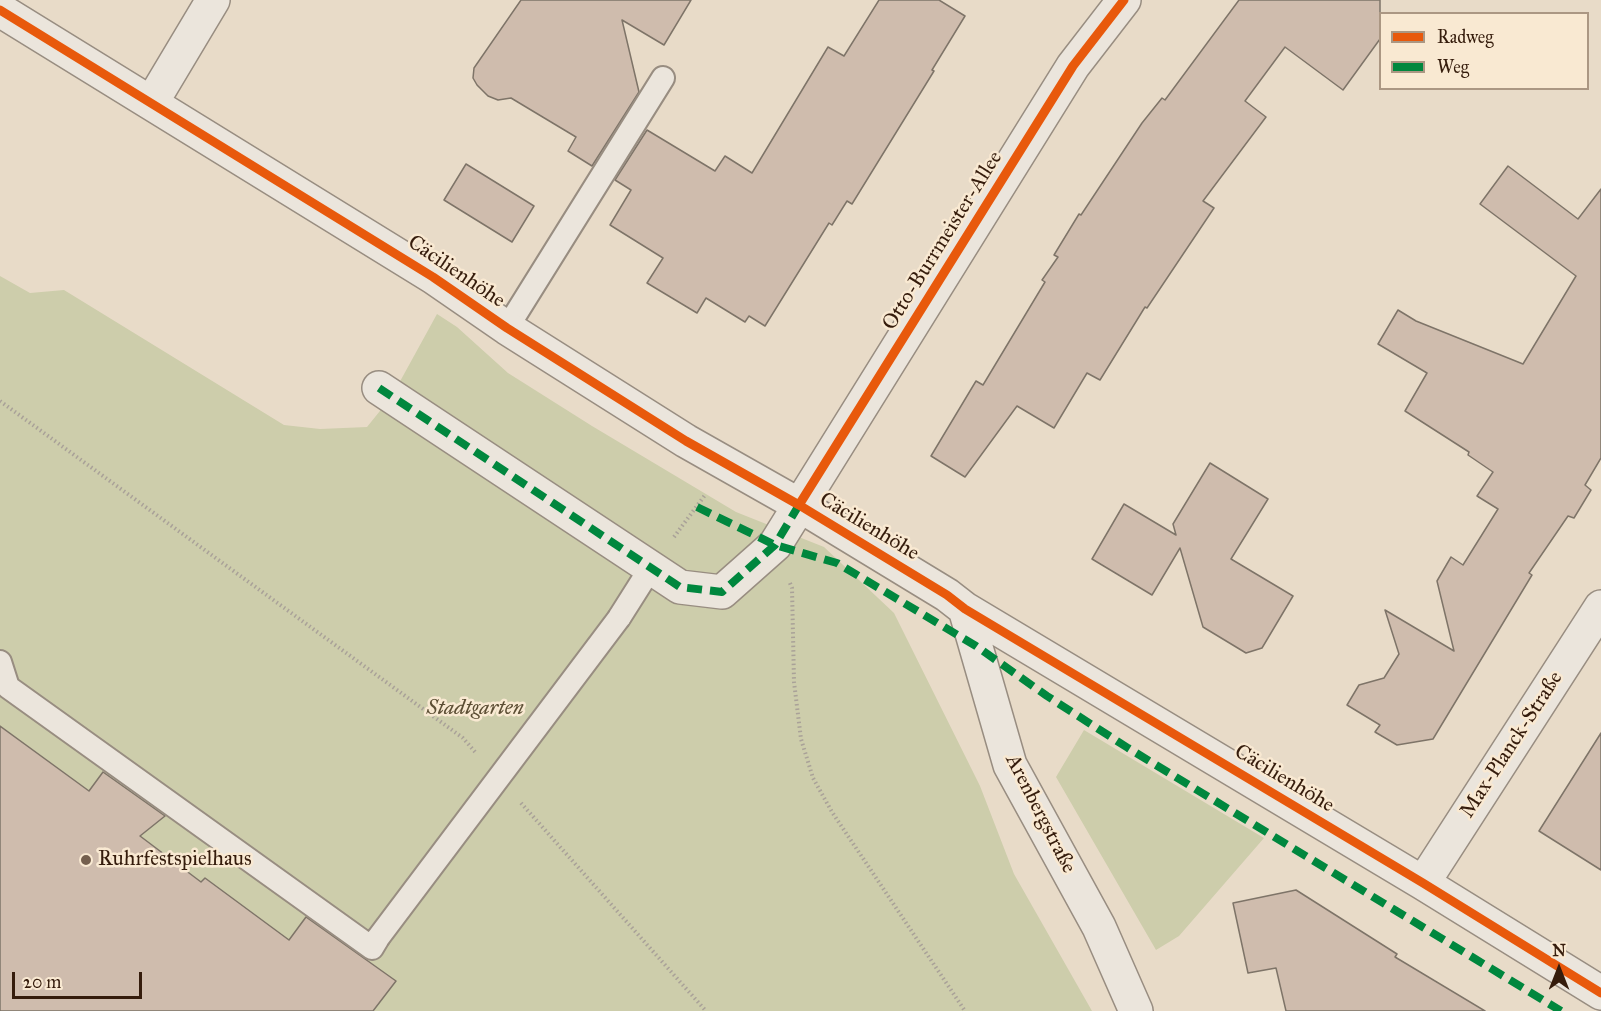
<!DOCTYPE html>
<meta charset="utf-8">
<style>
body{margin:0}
#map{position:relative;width:1601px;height:1011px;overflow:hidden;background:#e8dbc8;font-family:"IM FELL Great Primer",serif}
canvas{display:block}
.legend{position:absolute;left:1379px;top:12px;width:210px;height:78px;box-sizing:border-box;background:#f9e9d2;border:2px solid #ab9783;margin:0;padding:8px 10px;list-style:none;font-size:18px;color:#351c0c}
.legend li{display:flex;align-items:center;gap:12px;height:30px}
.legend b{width:30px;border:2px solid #ab9783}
.north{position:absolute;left:1529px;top:939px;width:60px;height:60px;-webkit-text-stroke:4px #f9e9d2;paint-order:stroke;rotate:0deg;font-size:16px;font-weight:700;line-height:24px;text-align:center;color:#351c0c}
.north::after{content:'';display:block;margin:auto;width:21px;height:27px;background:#351c0c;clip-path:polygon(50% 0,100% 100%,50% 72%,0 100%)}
.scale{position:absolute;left:12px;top:972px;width:130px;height:27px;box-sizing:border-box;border:3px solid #351c0c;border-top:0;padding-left:8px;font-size:18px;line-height:21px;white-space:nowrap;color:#351c0c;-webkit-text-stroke:4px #f9e9d2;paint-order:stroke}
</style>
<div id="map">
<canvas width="1601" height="1011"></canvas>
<ul class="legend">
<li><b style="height:8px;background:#e8590c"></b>Radweg</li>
<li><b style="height:8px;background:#00873e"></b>Weg</li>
</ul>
<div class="north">N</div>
<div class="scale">20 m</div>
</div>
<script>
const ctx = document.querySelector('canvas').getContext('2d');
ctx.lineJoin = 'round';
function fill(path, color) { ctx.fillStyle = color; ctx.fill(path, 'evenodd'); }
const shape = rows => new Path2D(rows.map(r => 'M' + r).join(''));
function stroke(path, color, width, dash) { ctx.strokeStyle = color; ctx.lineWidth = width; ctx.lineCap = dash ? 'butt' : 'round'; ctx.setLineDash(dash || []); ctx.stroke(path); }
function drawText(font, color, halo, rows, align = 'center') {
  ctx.font = font + ' "IM FELL Great Primer",serif'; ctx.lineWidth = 5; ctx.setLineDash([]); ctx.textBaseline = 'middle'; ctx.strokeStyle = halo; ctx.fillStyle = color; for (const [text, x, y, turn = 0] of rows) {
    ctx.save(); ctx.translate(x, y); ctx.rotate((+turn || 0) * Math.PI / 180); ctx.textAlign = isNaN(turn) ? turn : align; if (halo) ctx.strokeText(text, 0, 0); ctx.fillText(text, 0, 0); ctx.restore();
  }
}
const green = shape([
 [0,276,30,293,64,290,284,425,320,429,367,427,392,396,437,314,457,327,508,373,592,426,736,512,824,547,894,613,980,786,1014,874,1092,1011,0,1011],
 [1084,730,1264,838,1179,936,1156,950,1056,777]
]);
const building = shape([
 [521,0,691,0,664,45,622,20,639,92,592,166,568,151,576,137,511,98,498,100,488,96,477,85,473,78,474,68,521,0],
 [879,0,939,0,965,16,932,70,934,71,852,204,847,201,832,225,829,223,765,326,749,316,745,322,706,298,697,313,647,283,663,258,610,225,631,190,615,180,647,130,715,171,725,156,752,173,828,47,844,56,879,0],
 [1239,0,1380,0,1380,39,1343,90,1285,47,1245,101,1266,117,1203,201,1214,208,1147,308,1145,307,1100,380,1087,373,1054,428,1017,406,965,477,931,456,976,381,983,385,1045,282,1042,280,1058,257,1054,255,1079,214,1081,215,1142,123,1162,98,1165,100,1239,0],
 [466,164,534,206,512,242,444,200,466,164],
 [1508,166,1578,219,1601,189,1601,458,1585,485,1591,490,1574,518,1568,516,1529,573,1532,575,1433,739,1397,745,1375,732,1380,725,1347,705,1359,685,1384,678,1399,654,1385,610,1454,651,1437,581,1451,557,1463,565,1498,509,1477,496,1493,472,1468,455,1469,452,1405,411,1427,373,1378,344,1398,310,1416,321,1523,364,1576,276,1480,204,1508,166],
 [1210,463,1268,499,1231,559,1293,596,1262,648,1246,653,1203,627,1180,548,1152,595,1092,559,1124,504,1176,535,1173,524,1210,463],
 [0,726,89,791,103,772,165,816,140,836,201,882,205,878,289,940,306,917,396,981,373,1011,0,1011,0,726],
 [1601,733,1601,870,1539,831,1601,733],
 [1296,890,1397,954,1395,957,1485,1011,1286,1011,1276,968,1248,973,1233,903,1296,890]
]);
const path = shape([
 [0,401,463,738,476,753],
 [674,537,705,495],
 [790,583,792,588,794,682,801,739,813,778,832,812,965,1011],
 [521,803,706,1011]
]);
const lane = shape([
 [507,328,663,78],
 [619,618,650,569],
 [0,662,8,687,372,948,378,938]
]);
const street = shape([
 [0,10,433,277,507,328,686,441,799,505,947,595,965,609,1423,883,1601,993],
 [152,102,213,0],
 [379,388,680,587,722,592,775,545,1073,66,1124,0],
 [965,609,1010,765,1099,927,1136,1011],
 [1423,883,1601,607]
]);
const laneBridge = shape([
 [378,938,619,618]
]);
const quiet = shape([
 [379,388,680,587,722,592,775,545,799,505],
 [697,507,775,545,837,563,976,646,1047,696,1128,748,1561,1011]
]);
const cycleway = shape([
 [0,10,433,277,507,328,686,441,799,505,947,595,965,609,1423,883,1601,993],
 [799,505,1073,66,1124,0]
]);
const markers = [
 [86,860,6,"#745f4e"]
];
const streetNames = [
 ["Otto-Burrmeister-Allee",943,241,-58],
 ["Cäcilienhöhe",456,272,34],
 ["Cäcilienhöhe",869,527,31],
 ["Max-Planck-Straße",1512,745,-57],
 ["Cäcilienhöhe",1284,779,31],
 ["Arenbergstraße",1040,814,63]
];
const parkNames = [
 ["Stadtgarten",475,709]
];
const poiNames = [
 ["Ruhrfestspielhaus",98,860]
];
fill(green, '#cdcdab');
fill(building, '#cfbcad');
stroke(building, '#7e7468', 1.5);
stroke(lane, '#988d81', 26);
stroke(street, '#988d81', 36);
stroke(path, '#a9a198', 4, [1.5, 3]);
stroke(lane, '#ebe5dc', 22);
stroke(street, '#ebe5dc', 33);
stroke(laneBridge, '#988d81', 26, []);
stroke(laneBridge, '#ebe5dc', 22);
stroke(quiet, '#00873e', 8, [15, 8]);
stroke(cycleway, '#e8590c', 9);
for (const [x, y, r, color] of markers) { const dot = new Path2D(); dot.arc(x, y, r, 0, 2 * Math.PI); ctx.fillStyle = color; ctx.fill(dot); stroke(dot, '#f9e9d2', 2); }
drawText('21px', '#351c0c', '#f9e9d2', streetNames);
drawText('italic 21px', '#5c4e34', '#f9e9d2', parkNames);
drawText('21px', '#351c0c', '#f9e9d2', poiNames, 'left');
</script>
